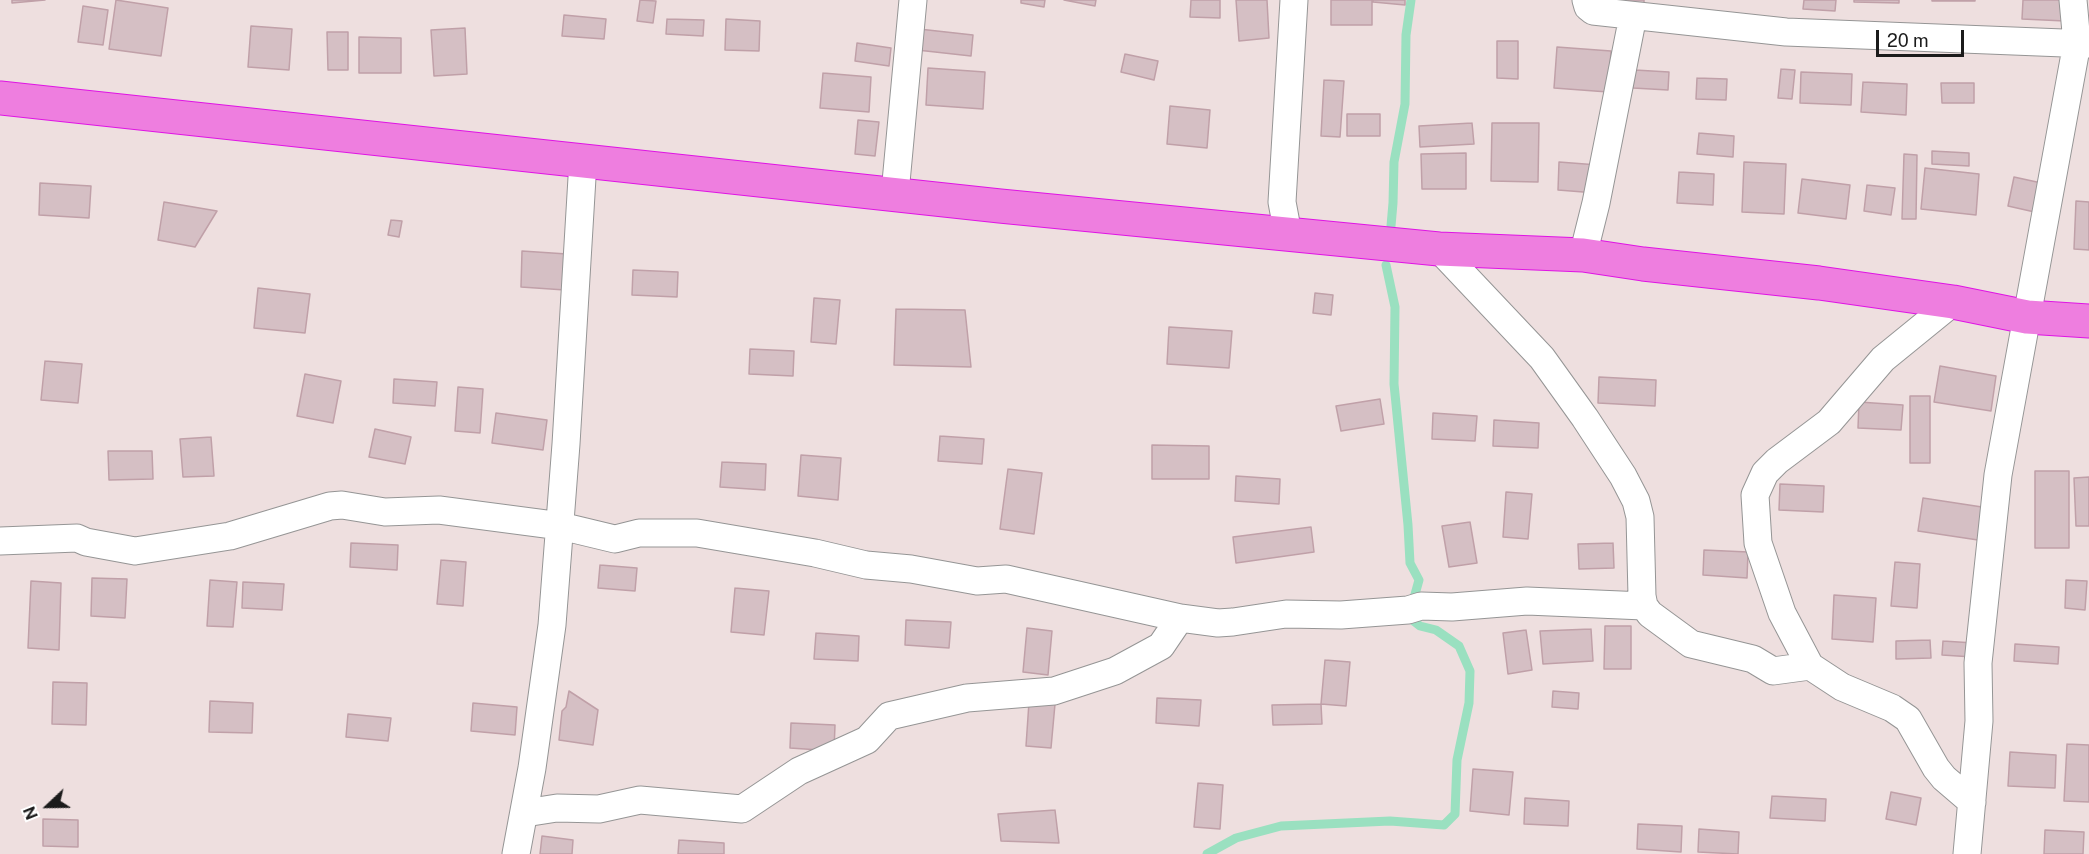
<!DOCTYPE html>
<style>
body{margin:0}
#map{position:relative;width:2089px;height:854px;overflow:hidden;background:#eedfdf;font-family:"Public Sans",sans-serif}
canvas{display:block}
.north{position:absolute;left:18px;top:776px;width:60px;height:60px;-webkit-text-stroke:4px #fff;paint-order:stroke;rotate:248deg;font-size:16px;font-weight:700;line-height:24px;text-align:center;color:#1b1b1b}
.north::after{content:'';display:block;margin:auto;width:21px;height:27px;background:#1b1b1b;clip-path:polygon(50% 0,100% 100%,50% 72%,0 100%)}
.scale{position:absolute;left:1876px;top:30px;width:88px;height:27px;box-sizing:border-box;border:3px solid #1b1b1b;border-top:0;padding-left:8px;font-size:18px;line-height:21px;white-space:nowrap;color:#1b1b1b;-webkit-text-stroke:4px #fff;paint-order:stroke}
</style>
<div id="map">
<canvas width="2089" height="854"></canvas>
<div class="north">N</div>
<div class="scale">20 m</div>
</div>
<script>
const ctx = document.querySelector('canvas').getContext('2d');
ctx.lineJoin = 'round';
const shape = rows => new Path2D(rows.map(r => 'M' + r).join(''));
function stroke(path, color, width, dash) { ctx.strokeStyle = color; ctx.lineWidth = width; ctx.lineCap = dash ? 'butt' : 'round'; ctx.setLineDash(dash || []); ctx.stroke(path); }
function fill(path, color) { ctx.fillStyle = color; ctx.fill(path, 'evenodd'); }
const stream = shape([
 [1391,226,1393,203,1394,162,1405,104,1406,35,1411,0],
 [1207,854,1236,838,1281,826,1390,821,1444,825,1455,814,1457,760,1469,703,1470,671,1459,646,1436,630,1420,626,1411,619,1408,610,1414,598,1419,580,1410,563,1408,525,1394,384,1395,307,1386,265]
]);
const building = shape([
 [12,0,45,0,12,3,12,0],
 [116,0,168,8,161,56,109,49,116,0],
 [640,0,656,1,653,23,637,21,640,0],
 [1021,0,1045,0,1044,7,1021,3,1021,0],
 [1064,0,1096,0,1095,6,1064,0],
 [1191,0,1220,0,1220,18,1190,17,1191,0],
 [1236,0,1267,0,1269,38,1239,41,1236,0],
 [1331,0,1372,0,1372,25,1331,25,1331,0],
 [1373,0,1405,0,1405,5,1373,2,1373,0],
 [1602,0,1644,0,1644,5,1602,0],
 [1804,0,1836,0,1835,11,1803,9,1804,0],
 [1854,0,1899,0,1899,3,1854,2,1854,0],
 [1932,0,1975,0,1975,1,1932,1,1932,0],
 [2023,0,2066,0,2065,21,2022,19,2023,0],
 [83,6,108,10,103,45,78,42,83,6],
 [564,15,606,19,604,39,562,36,564,15],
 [667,19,704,20,703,36,666,34,667,19],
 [726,19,760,21,759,51,725,50,726,19],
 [251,26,292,29,289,70,248,67,251,26],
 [465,28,467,74,434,76,431,30,465,28],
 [919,29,973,35,971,56,917,50,919,29],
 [327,32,348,32,348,70,328,70,327,32],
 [359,37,401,38,401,73,359,73,359,37],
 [1497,41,1518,41,1518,79,1497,78,1497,41],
 [857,43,891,48,889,66,855,61,857,43],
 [1557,47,1611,51,1608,92,1554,88,1557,47],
 [1125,54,1158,61,1154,80,1121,72,1125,54],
 [928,68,985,72,983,109,926,105,928,68],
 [1781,69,1795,70,1792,99,1778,98,1781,69],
 [1635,70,1669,72,1668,90,1633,88,1635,70],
 [1801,72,1852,74,1851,105,1800,103,1801,72],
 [823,73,871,77,869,112,820,108,823,73],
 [1697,78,1727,79,1726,100,1696,99,1697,78],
 [1324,80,1344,81,1340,137,1321,136,1324,80],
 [1863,82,1907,84,1906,115,1861,112,1863,82],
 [1941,83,1974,83,1974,103,1942,103,1941,83],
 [1170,106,1210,110,1207,148,1167,144,1170,106],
 [1347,114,1380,114,1380,136,1347,136,1347,114],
 [858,120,879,122,875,156,855,154,858,120],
 [1472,123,1474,144,1420,147,1419,126,1472,123],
 [1492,123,1539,123,1538,182,1491,181,1492,123],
 [1699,133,1734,136,1733,157,1697,154,1699,133],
 [1932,151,1969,153,1969,166,1932,164,1932,151],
 [1466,153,1466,189,1422,189,1421,154,1466,153],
 [1904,154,1917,155,1916,219,1902,219,1904,154],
 [1559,162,1598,165,1596,193,1558,190,1559,162],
 [1744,162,1786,164,1784,214,1742,212,1744,162],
 [1925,168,1979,174,1976,215,1921,209,1925,168],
 [1679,172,1714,174,1713,205,1677,203,1679,172],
 [2014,177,2046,184,2039,213,2008,206,2014,177],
 [1802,179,1850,185,1846,219,1798,213,1802,179],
 [40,183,91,186,89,218,39,215,40,183],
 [1867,185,1895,188,1891,215,1864,211,1867,185],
 [2076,201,2089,202,2089,250,2074,249,2076,201],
 [164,202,217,211,195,247,158,240,164,202],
 [391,220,402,221,399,237,388,235,391,220],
 [522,251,567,254,565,290,521,287,522,251],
 [633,270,678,272,677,297,632,295,633,270],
 [258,288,310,294,305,333,254,328,258,288],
 [1315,293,1333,295,1331,315,1313,313,1315,293],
 [814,298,840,300,836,344,811,342,814,298],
 [896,309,965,310,971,367,894,365,896,309],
 [1169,327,1232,331,1229,368,1167,364,1169,327],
 [750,349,794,351,793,376,749,374,750,349],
 [45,361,82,364,78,403,41,400,45,361],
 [1940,366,1996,376,1991,411,1934,402,1940,366],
 [305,374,341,381,333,423,297,416,305,374],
 [1599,377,1656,380,1655,406,1598,403,1599,377],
 [394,379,437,382,435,406,393,403,394,379],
 [458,387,483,389,480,433,455,431,458,387],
 [1910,396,1930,396,1930,463,1910,463,1910,396],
 [1380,399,1384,424,1341,431,1336,406,1380,399],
 [1859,402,1903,405,1901,430,1858,428,1859,402],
 [496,413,547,420,543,450,492,443,496,413],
 [1433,413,1477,416,1475,441,1432,439,1433,413],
 [1494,420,1539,423,1538,448,1493,446,1494,420],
 [375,429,411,437,405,464,369,457,375,429],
 [940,436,984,439,982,464,938,461,940,436],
 [211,437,214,476,183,477,180,439,211,437],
 [1152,445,1209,446,1209,479,1152,479,1152,445],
 [108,451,152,451,153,479,109,480,108,451],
 [801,455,841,458,838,500,798,496,801,455],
 [722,462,766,464,765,490,720,487,722,462],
 [1008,469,1042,473,1034,534,1000,529,1008,469],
 [2035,471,2069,471,2069,548,2035,548,2035,471],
 [1236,476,1280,479,1279,504,1235,501,1236,476],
 [2089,477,2089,526,2076,526,2074,478,2089,477],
 [1780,484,1824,486,1823,512,1779,510,1780,484],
 [1506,492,1532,494,1528,539,1503,537,1506,492],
 [1923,498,1982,507,1978,540,1918,531,1923,498],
 [1470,522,1477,563,1449,567,1442,526,1470,522],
 [1311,527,1314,552,1236,563,1233,537,1311,527],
 [351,543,398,545,397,570,350,567,351,543],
 [1613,543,1614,568,1579,569,1578,544,1613,543],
 [1704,550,1748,552,1747,578,1703,575,1704,550],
 [441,560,466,562,463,606,437,604,441,560],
 [1895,562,1920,564,1917,608,1891,606,1895,562],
 [600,565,637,568,635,591,598,588,600,565],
 [92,578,127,579,125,618,91,616,92,578],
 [210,580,237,582,233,627,207,626,210,580],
 [2066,580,2087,581,2085,610,2065,608,2066,580],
 [31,581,61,583,59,650,28,648,31,581],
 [243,582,284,584,282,610,242,608,243,582],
 [735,588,769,591,764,635,731,632,735,588],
 [1834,595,1876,598,1873,642,1832,639,1834,595],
 [906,620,951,622,949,648,905,645,906,620],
 [1605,626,1631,626,1631,669,1604,669,1605,626],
 [1027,628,1052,631,1048,675,1023,672,1027,628],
 [1591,629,1593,661,1543,664,1540,631,1591,629],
 [1526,630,1532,670,1508,674,1503,633,1526,630],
 [816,633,859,636,858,661,814,659,816,633],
 [1930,640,1931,658,1896,659,1896,641,1930,640],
 [1943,641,1974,643,1973,657,1942,655,1943,641],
 [2015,644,2059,647,2058,664,2014,661,2015,644],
 [1325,660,1350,662,1346,706,1321,704,1325,660],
 [53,682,87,683,86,725,52,724,53,682],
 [569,691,598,710,593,745,559,740,562,711,566,707,569,691],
 [1553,691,1579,693,1578,709,1552,707,1553,691],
 [1157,698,1201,700,1199,726,1156,723,1157,698],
 [210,701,253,703,252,733,209,732,210,701],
 [1029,702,1055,704,1051,748,1026,746,1029,702],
 [473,703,517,707,515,735,471,731,473,703],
 [1321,704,1322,724,1273,725,1272,705,1321,704],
 [348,714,391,718,388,741,346,737,348,714],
 [791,723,835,725,834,751,790,748,791,723],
 [2067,744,2089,745,2089,802,2064,801,2067,744],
 [2010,752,2056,755,2055,788,2008,786,2010,752],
 [1473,769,1513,772,1509,815,1470,811,1473,769],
 [1198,783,1223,785,1220,829,1194,827,1198,783],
 [1891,792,1921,798,1916,825,1886,819,1891,792],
 [1772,796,1826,799,1825,821,1770,818,1772,796],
 [1525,798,1569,801,1568,826,1524,824,1525,798],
 [1055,810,1059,843,1001,841,998,814,1055,810],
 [43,819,78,820,78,847,43,846,43,819],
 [1638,824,1682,826,1681,852,1637,849,1638,824],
 [1699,829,1739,832,1738,854,1698,852,1699,829],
 [2045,830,2084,832,2083,854,2044,854,2045,830],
 [542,836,573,840,572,854,540,854,542,836],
 [679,840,724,843,724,854,678,854,679,840]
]);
const street = shape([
 [1586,0,1588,7,1593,11,1786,32,2089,44],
 [895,193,913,0],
 [1288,234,1282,202,1294,0],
 [1439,249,1542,358,1585,418,1623,476,1636,501,1640,517,1642,596,1644,606,1650,614,1691,644,1753,659,1773,671,1810,666,1842,687,1892,708,1908,719,1936,768,1944,778,1972,802],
 [1583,255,1596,203,1633,16],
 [0,541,77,538,86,542,135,551,230,536,330,506,342,505,385,512,439,510,561,526,615,539,639,533,697,533,815,553,866,565,911,569,977,581,1006,579,1180,618],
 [1810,666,1782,613,1758,543,1755,495,1765,473,1777,461,1829,422,1883,359,1953,302],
 [525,813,557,808,599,809,640,800,742,809,799,771,867,740,889,716,967,698,1054,691,1115,671,1161,646,1180,618,1218,623,1233,622,1286,614,1341,615,1408,610,1421,606,1452,607,1527,601,1644,606],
 [516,854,532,768,552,625,566,444,583,161],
 [1967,854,1979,721,1978,663,1998,475,2077,43,2073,0]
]);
const highway = shape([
 [0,98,1000,206,1439,249,1583,255,1643,264,1819,283,1953,302,2027,317,2089,321]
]);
stroke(stream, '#9ae0c0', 9);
fill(building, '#d5bfc4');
stroke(building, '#c0a0a8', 1.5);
stroke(street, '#959595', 29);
stroke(highway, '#df14e4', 35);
stroke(street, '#fff', 27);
stroke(highway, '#ee7edf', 33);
</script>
